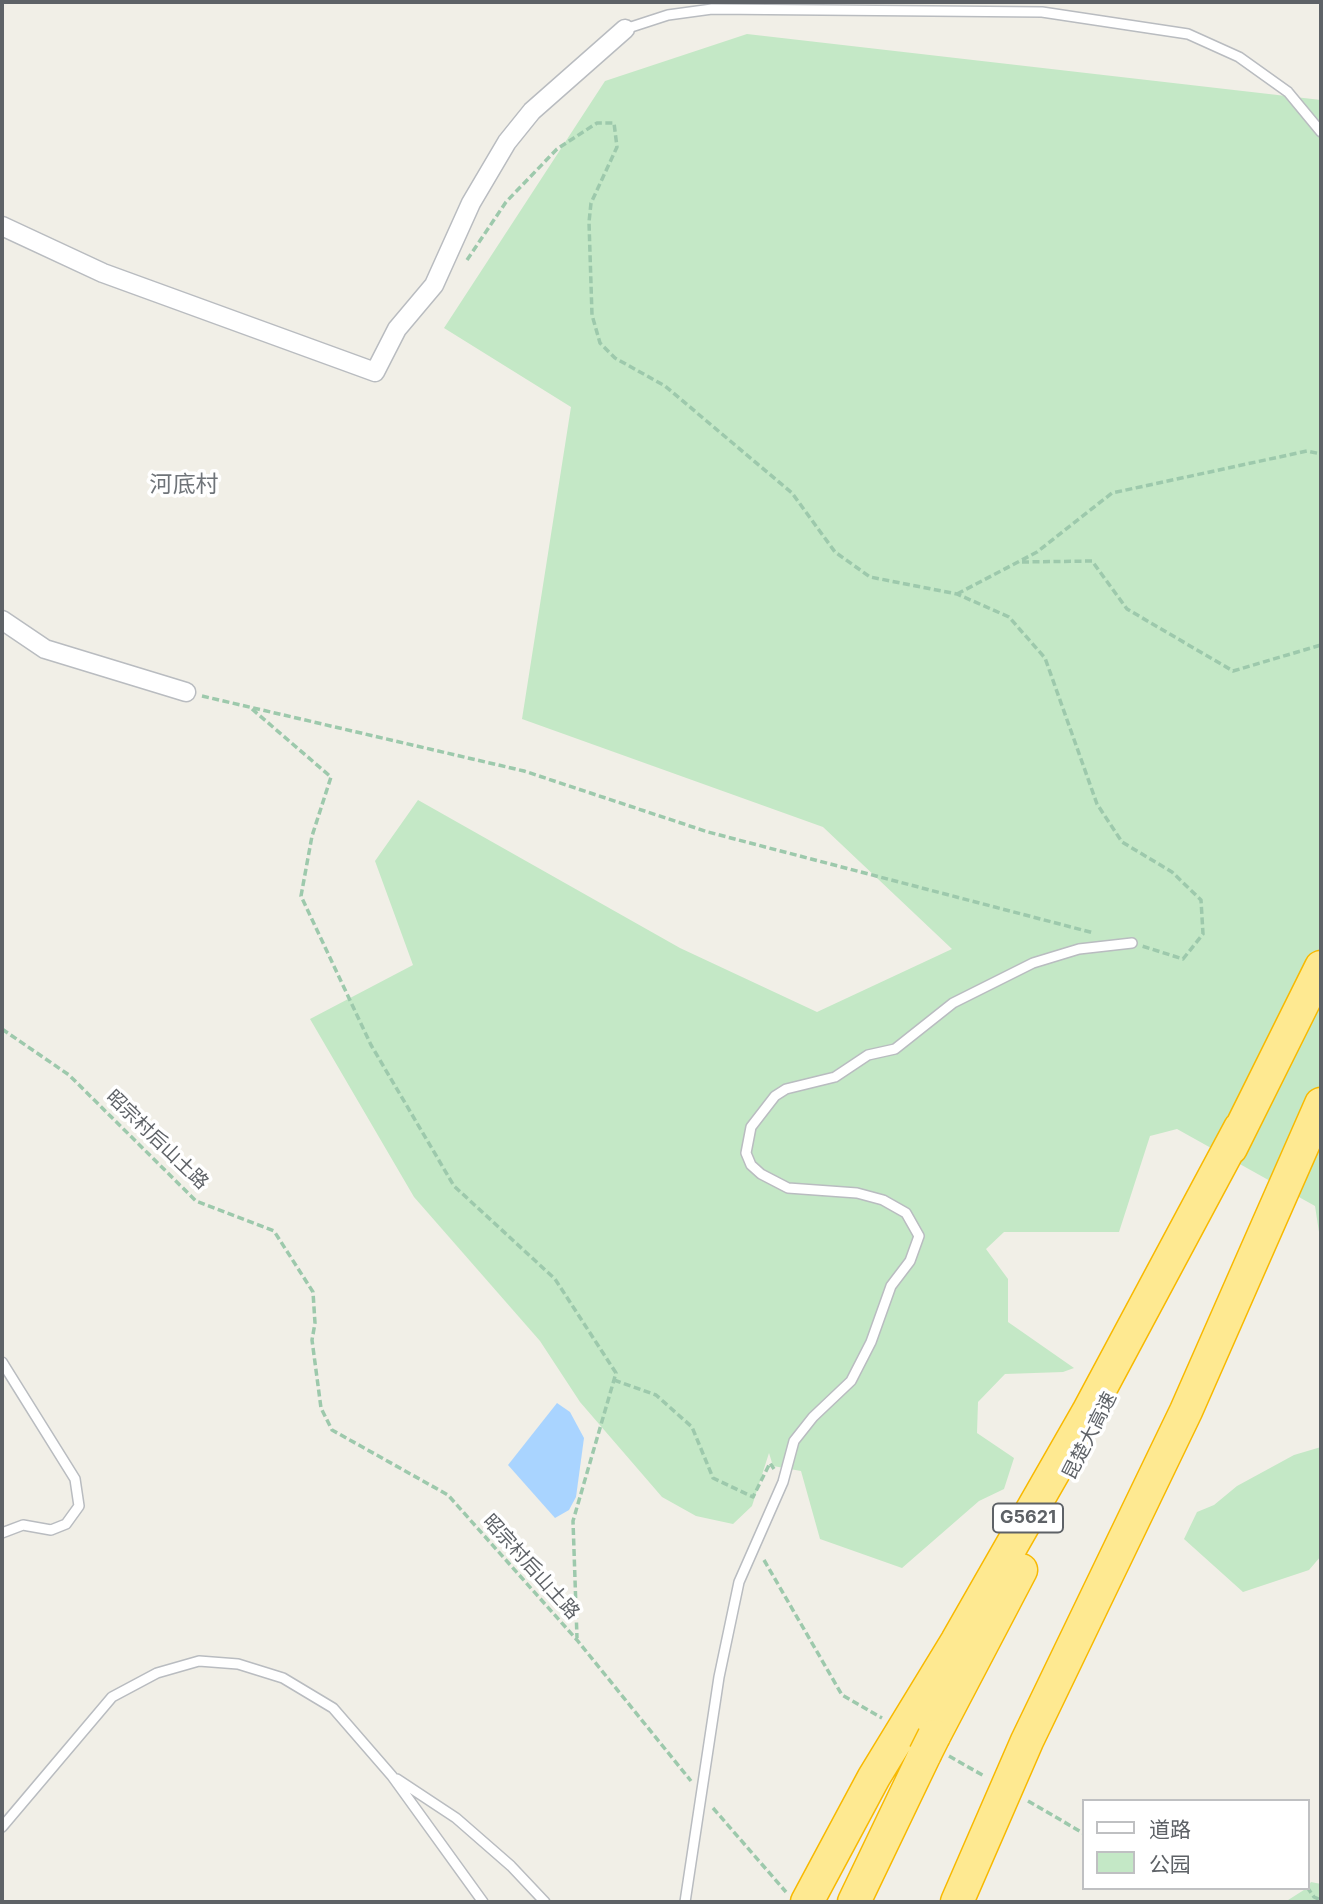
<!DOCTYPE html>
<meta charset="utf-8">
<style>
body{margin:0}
#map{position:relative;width:1323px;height:1904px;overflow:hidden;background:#f1efe7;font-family:Inter,"Noto Sans SC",sans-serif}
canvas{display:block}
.frame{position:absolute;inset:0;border:4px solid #5e6267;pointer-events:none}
.legend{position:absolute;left:1082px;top:1799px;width:228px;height:91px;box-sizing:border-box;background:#fff;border:2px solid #bfc0c2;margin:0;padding:9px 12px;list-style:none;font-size:21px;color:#5e6267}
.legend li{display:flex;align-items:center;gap:14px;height:35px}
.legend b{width:35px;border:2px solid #bfc0c2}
</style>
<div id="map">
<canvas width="1323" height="1904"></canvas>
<div class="frame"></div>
<ul class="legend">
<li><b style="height:9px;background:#fff"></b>道路</li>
<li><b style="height:19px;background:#c4e8c6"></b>公园</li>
</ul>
</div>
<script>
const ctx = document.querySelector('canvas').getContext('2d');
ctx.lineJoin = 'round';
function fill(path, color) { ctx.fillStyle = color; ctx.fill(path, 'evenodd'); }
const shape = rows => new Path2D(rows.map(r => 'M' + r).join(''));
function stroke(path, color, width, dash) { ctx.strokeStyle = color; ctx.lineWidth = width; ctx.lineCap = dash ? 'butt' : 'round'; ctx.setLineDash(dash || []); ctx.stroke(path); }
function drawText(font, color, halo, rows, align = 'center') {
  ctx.font = font + ' Inter,"Noto Sans SC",sans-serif'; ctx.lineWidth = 7; ctx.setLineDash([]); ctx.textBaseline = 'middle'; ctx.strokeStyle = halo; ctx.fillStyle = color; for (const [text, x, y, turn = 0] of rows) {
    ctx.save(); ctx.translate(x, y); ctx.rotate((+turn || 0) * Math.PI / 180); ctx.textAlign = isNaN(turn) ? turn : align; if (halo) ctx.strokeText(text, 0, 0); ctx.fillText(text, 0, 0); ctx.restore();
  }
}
const green = shape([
 [747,34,1321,100,1321,1245,1315,1206,1177,1129,1150,1136,1119,1232,1004,1232,986,1249,1008,1279,1008,1322,1074,1368,1063,1372,1005,1374,978,1402,977,1433,1014,1458,1004,1489,979,1501,902,1568,820,1539,801,1471,773,1466,769,1453,752,1506,733,1524,696,1516,662,1497,580,1402,540,1341,414,1197,310,1019,413,965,375,861,418,800,680,948,817,1012,952,949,823,827,522,719,571,407,444,328,605,81],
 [1321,1447,1321,1556,1309,1570,1243,1592,1184,1539,1197,1512,1214,1505,1237,1486,1294,1455],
 [1311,1882,1321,1884,1321,1902,1285,1902,1307,1888]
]);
const water = shape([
 [557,1403,570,1412,584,1438,576,1497,569,1510,555,1518,508,1465]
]);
const path = shape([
 [467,260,506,202,557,149,597,123,614,123,617,147,591,203,589,222,592,315,600,343,615,358,665,386,792,493,835,552,870,577,957,594,1009,617,1045,658,1097,804,1122,842,1172,872,1201,900,1203,934,1183,959,1142,946],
 [1022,562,1092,561,1127,609,1233,671,1321,645],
 [957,594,1037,552,1112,493,1307,451,1321,454],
 [202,696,524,771,708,832,1094,933],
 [252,709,331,777,312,836,301,896,371,1045,454,1186,555,1279,616,1373,573,1521,577,1638],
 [2,1029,69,1075,196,1201,274,1231,313,1292,315,1323,312,1340,321,1408,332,1430,448,1495,577,1640,691,1781],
 [614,1380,656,1395,692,1427,713,1478,753,1497,770,1463,774,1469],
 [764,1560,842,1695,882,1718],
 [949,1756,984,1776],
 [1028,1801,1083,1833],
 [713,1808,786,1892],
 [1307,1887,1314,1897,1321,1900]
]);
const service = shape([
 [625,29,668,15,712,9,1042,12,1188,34,1239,57,1288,92,1321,132],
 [2,1362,75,1479,79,1506,66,1524,51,1530,23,1525,2,1533],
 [397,1779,456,1818,511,1866,545,1902],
 [2,1827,112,1697,157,1673,199,1661,238,1664,283,1678,333,1708,392,1776,483,1902],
 [685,1902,719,1677,739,1582,783,1482,794,1441,813,1417,851,1381,871,1342,891,1286,910,1261,919,1236,906,1213,883,1200,857,1193,788,1188,761,1174,751,1165,746,1153,751,1127,775,1096,786,1089,835,1077,868,1055,895,1049,953,1003,1033,963,1079,949,1132,943]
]);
const minor = shape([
 [2,226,103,273,375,372,397,329,434,285,471,203,507,142,532,111,625,29],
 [2,620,45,649,186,692]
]);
const motorway = shape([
 [1231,1148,1321,967],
 [934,1736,1021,1570],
 [807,1902,874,1777,957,1641,1088,1412,1240,1128],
 [854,1902,925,1754],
 [957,1902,1027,1741,1186,1411,1321,1104]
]);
const motorwayBridge = shape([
 [925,1754,934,1736]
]);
const shields = [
 [1028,1518,70]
];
const shieldNames = [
 ["G5621",1028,1518]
];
const streetNames = [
 ["昭宗村后山土路",157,1140,44],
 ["昆楚大高速",1090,1436,-63],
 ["昭宗村后山土路",531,1567,48]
];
const quarterNames = [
 ["河底村",184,485]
];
fill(green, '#c4e8c6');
fill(water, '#a9d4ff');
stroke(service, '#b9bcc0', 12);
stroke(minor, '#b9bcc0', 21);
stroke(motorway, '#f8b900', 35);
stroke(path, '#9dc9ac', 3.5, [7, 3.5]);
stroke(service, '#fff', 9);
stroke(minor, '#fff', 18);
stroke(motorway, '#fee991', 32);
stroke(motorwayBridge, '#f8b900', 35, []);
stroke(motorwayBridge, '#fee991', 32);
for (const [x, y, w] of shields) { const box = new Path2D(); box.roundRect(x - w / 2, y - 14.5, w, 29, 5); ctx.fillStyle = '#fff'; ctx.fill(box); stroke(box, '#5e6267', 2); }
drawText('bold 18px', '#5e6267', null, shieldNames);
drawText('19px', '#5e6267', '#fff', streetNames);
drawText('23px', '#6f7479', '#fff', quarterNames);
</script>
